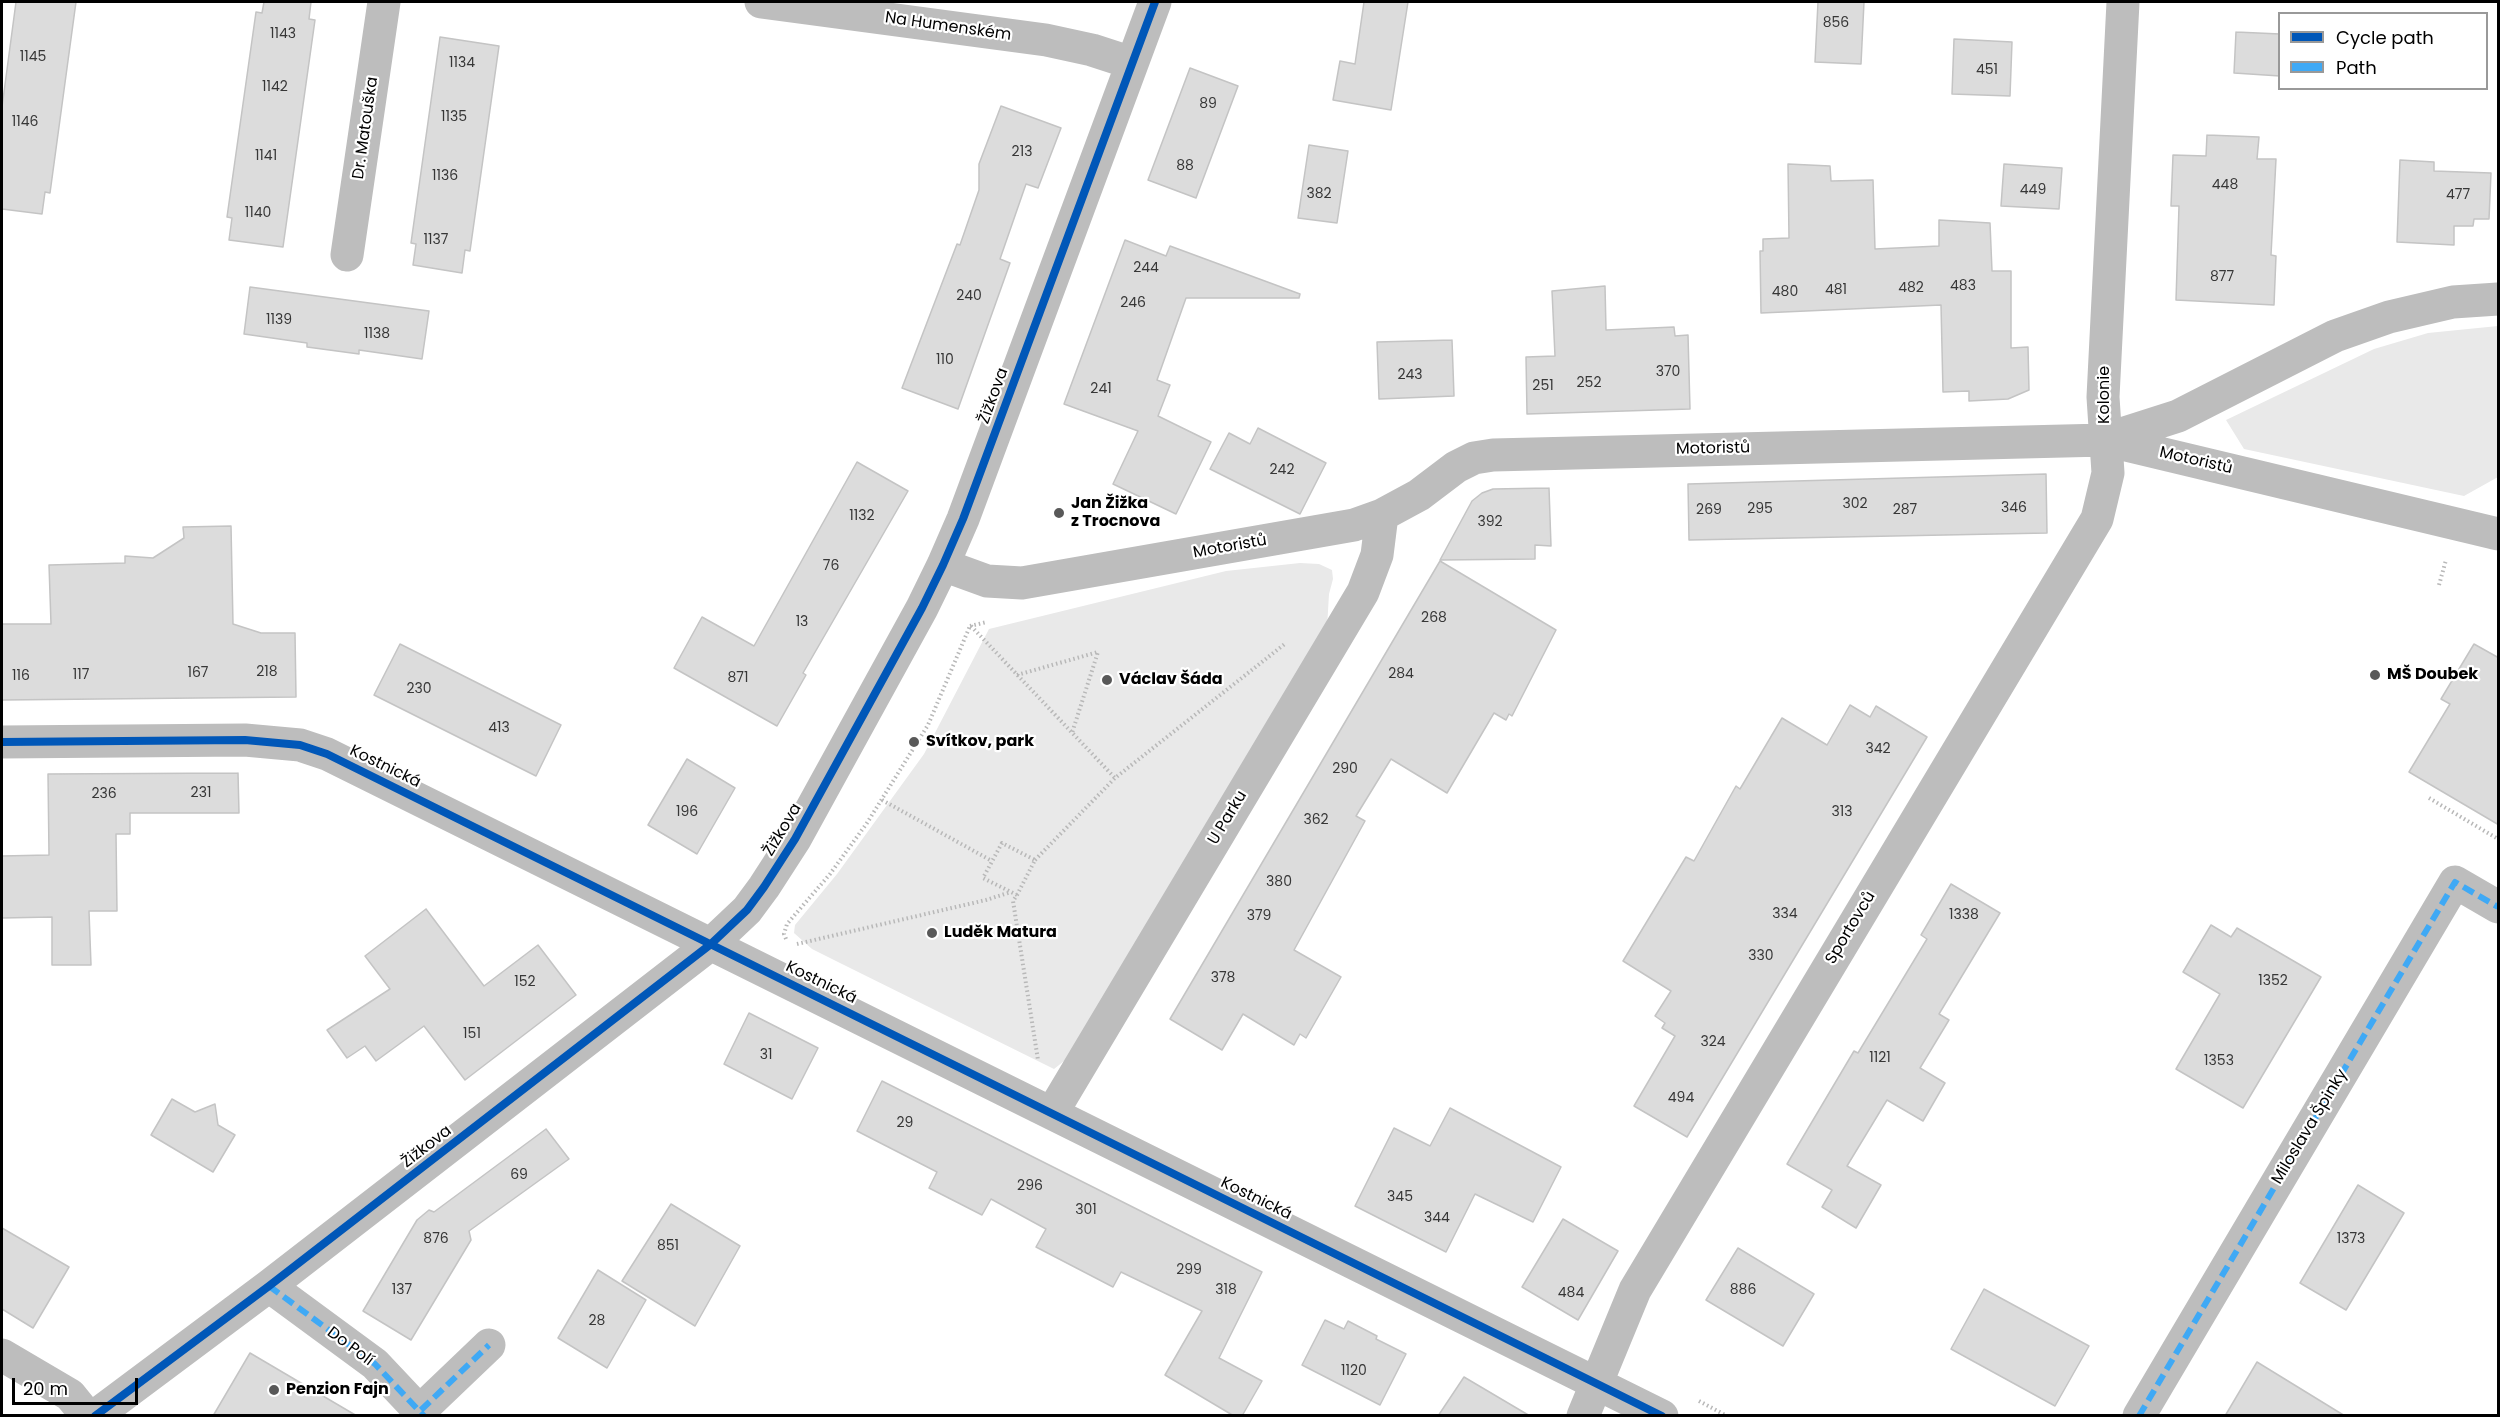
<!DOCTYPE html>
<meta charset="utf-8">
<style>
body{margin:0}
#map{position:relative;width:2500px;height:1417px;overflow:hidden;background:#fff;font-family:Poppins,sans-serif}
canvas{display:block}
.frame{position:absolute;inset:0;border:3px solid #000;pointer-events:none}
.legend{position:absolute;left:2278px;top:12px;width:210px;height:78px;box-sizing:border-box;background:#fff;border:2px solid #999;margin:0;padding:8px 10px;list-style:none;font-size:18px;color:#000}
.legend li{display:flex;align-items:center;gap:12px;height:30px}
.legend b{width:30px;border:2px solid #999}
.scale{position:absolute;left:12px;top:1378px;width:126px;height:27px;box-sizing:border-box;border:3px solid #000;border-top:0;padding-left:8px;font-size:18px;line-height:21px;white-space:nowrap;color:#000;-webkit-text-stroke:4px #fff;paint-order:stroke}
</style>
<div id="map">
<canvas width="2500" height="1417"></canvas>
<div class="frame"></div>
<ul class="legend">
<li><b style="height:8px;background:#0057b8"></b>Cycle path</li>
<li><b style="height:8px;background:#3fa9f5"></b>Path</li>
</ul>
<div class="scale">20 m</div>
</div>
<script>
const ctx = document.querySelector('canvas').getContext('2d');
ctx.lineJoin = 'round';
function fill(path, color) { ctx.fillStyle = color; ctx.fill(path, 'evenodd'); }
const shape = rows => new Path2D(rows.map(r => 'M' + r).join(''));
function stroke(path, color, width, dash) { ctx.strokeStyle = color; ctx.lineWidth = width; ctx.lineCap = dash ? 'butt' : 'round'; ctx.setLineDash(dash || []); ctx.stroke(path); }
function drawText(font, color, halo, rows, align = 'center') {
  ctx.font = font + ' Poppins,sans-serif'; ctx.lineWidth = 4.5; ctx.setLineDash([]); ctx.textBaseline = 'middle'; ctx.strokeStyle = halo; ctx.fillStyle = color; for (const [text, x, y, turn = 0] of rows) {
    ctx.save(); ctx.translate(x, y); ctx.rotate((+turn || 0) * Math.PI / 180); ctx.textAlign = isNaN(turn) ? turn : align; if (halo) ctx.strokeText(text, 0, 0); ctx.fillText(text, 0, 0); ctx.restore();
  }
}
const green = shape([
 [2498,326,2498,477,2464,496,2244,449,2226,420,2374,349,2428,333],
 [1300,563,1319,564,1332,570,1333,579,1329,594,1327,628,1078,1050,1054,1069,840,963,812,949,794,933,795,925,837,874,924,754,989,629,1226,571]
]);
const building = shape([
 [16,2,76,2,50,193,45,192,42,214,2,209,2,107,16,2],
 [264,2,311,2,309,19,315,20,283,247,229,240,232,218,227,217,256,12,262,13,264,2],
 [1364,2,1408,2,1391,110,1333,100,1340,61,1355,64,1364,2],
 [1818,2,1864,2,1861,64,1815,62,1818,2],
 [2236,32,2280,34,2280,76,2234,73,2236,32],
 [440,37,499,46,470,251,465,250,462,273,413,265,416,244,411,243,440,37],
 [1954,39,2012,42,2010,96,1952,94,1954,39],
 [1190,68,1238,86,1196,198,1148,180,1190,68],
 [1001,106,1061,128,1038,188,1026,184,1000,259,1010,263,958,409,902,388,957,244,960,245,979,190,979,164,1001,106],
 [2207,135,2259,137,2257,159,2276,159,2271,255,2276,256,2274,305,2176,300,2179,206,2171,206,2173,155,2206,156,2207,135],
 [1309,145,1348,151,1337,223,1298,218,1309,145],
 [2400,160,2434,162,2434,171,2491,173,2489,219,2474,219,2473,226,2454,226,2454,245,2397,242,2400,160],
 [1788,164,1830,166,1831,181,1873,180,1875,249,1939,246,1939,220,1990,223,1992,271,2011,271,2011,348,2028,347,2029,390,2008,399,1969,401,1969,391,1943,392,1941,305,1761,313,1760,251,1763,251,1763,239,1789,238,1788,164],
 [2004,164,2062,168,2059,209,2001,206,2004,164],
 [1125,240,1166,256,1170,246,1300,294,1299,298,1186,298,1157,380,1170,385,1158,416,1211,442,1176,514,1113,484,1138,431,1064,404,1125,240],
 [1605,286,1606,330,1674,327,1675,336,1688,335,1690,409,1527,414,1526,357,1555,356,1552,291,1605,286],
 [250,287,429,311,422,359,359,350,359,354,307,347,307,343,244,334,250,287],
 [1452,340,1454,396,1379,399,1377,342,1452,340],
 [1258,428,1326,463,1300,514,1210,469,1229,433,1250,444,1258,428],
 [857,462,908,491,803,673,806,675,777,726,674,668,702,617,754,646,857,462],
 [2046,474,2047,533,1689,540,1688,484,2046,474],
 [1549,488,1551,546,1535,545,1535,559,1440,560,1472,501,1482,493,1493,489,1549,488],
 [231,526,233,624,261,633,295,633,296,697,2,700,2,624,51,624,49,565,125,563,125,556,153,558,184,538,183,527,231,526],
 [1440,561,1556,630,1512,716,1509,714,1506,720,1494,713,1447,793,1391,759,1356,816,1365,821,1294,950,1341,977,1306,1038,1300,1034,1294,1045,1243,1014,1222,1050,1170,1019,1440,561],
 [400,644,561,725,536,776,374,695,400,644],
 [2474,644,2499,658,2499,825,2409,772,2450,704,2441,699,2474,644],
 [1850,705,1870,717,1876,706,1927,737,1687,1137,1634,1106,1675,1036,1662,1028,1665,1023,1655,1016,1671,991,1623,961,1686,857,1694,861,1736,786,1740,789,1782,718,1827,745,1850,705],
 [687,759,735,788,697,854,648,825,687,759],
 [238,773,239,813,130,813,130,834,116,834,117,911,89,911,91,965,52,965,52,917,2,918,2,856,49,855,48,774,238,773],
 [1951,884,2000,913,1939,1014,1949,1020,1920,1068,1945,1083,1923,1121,1887,1100,1847,1166,1881,1185,1856,1228,1822,1207,1832,1190,1787,1164,1854,1051,1858,1053,1927,939,1921,935,1951,884],
 [426,909,484,986,538,945,576,995,465,1080,424,1026,376,1061,365,1046,347,1058,327,1030,390,989,365,956,426,909],
 [2211,925,2231,937,2237,928,2321,977,2243,1108,2176,1069,2220,994,2183,972,2211,925],
 [749,1013,818,1048,792,1099,724,1064,749,1013],
 [882,1081,1262,1272,1219,1358,1262,1381,1242,1416,1234,1416,1165,1375,1202,1311,1121,1272,1113,1287,1036,1247,1046,1229,991,1199,982,1215,929,1188,937,1172,857,1131,882,1081],
 [172,1099,195,1112,215,1104,218,1125,235,1135,213,1172,151,1135,172,1099],
 [1450,1108,1561,1167,1533,1222,1475,1194,1446,1252,1355,1206,1394,1128,1430,1146,1450,1108],
 [546,1129,569,1159,469,1231,471,1240,411,1340,363,1311,417,1220,429,1210,434,1212,546,1129],
 [2358,1185,2404,1213,2346,1310,2300,1283,2358,1185],
 [671,1204,740,1246,695,1326,622,1281,671,1204],
 [1563,1219,1618,1251,1578,1320,1522,1287,1563,1219],
 [2,1228,69,1267,33,1328,2,1309,2,1228],
 [1738,1248,1814,1294,1783,1346,1706,1300,1738,1248],
 [598,1270,646,1300,607,1368,558,1338,598,1270],
 [1984,1289,2089,1346,2055,1406,1951,1349,1984,1289],
 [1325,1320,1344,1329,1348,1321,1377,1336,1376,1339,1406,1354,1380,1405,1302,1365,1325,1320],
 [250,1353,357,1416,213,1416,250,1353],
 [2257,1362,2345,1416,2225,1416,2257,1362],
 [1464,1377,1530,1416,1438,1416,1464,1377]
]);
const path = shape([
 [2439,585,2446,560],
 [970,626,987,622],
 [971,626,1115,778],
 [1017,675,1098,652,1072,733],
 [2429,798,2498,839],
 [882,800,992,861],
 [1035,860,1115,778,1286,643],
 [1017,895,983,878,1002,843,1035,860,1017,895,1013,901,1038,1060],
 [786,939,784,934,787,924,830,874,867,823,928,725,970,626],
 [797,944,986,900,1011,892],
 [1699,1401,1727,1416]
]);
const street = shape([
 [761,2,1046,40,1092,50,1132,63],
 [347,255,384,2],
 [2106,439,2178,416,2335,336,2389,317,2453,302,2498,299],
 [943,565,987,581,1022,583,1354,525,1382,515,1419,495,1456,467,1474,458,1493,455,2105,440,2498,534],
 [2,742,245,740,300,745,327,754,1662,1416],
 [1052,1113,1363,592,1377,555,1382,515],
 [269,1286,375,1364,424,1416],
 [2,1355,70,1395,87,1416],
 [421,1410,489,1345],
 [95,1416,269,1286,711,944,747,910,764,887,795,839,922,608,943,565,963,519,1155,2],
 [1583,1416,1635,1290,2097,519,2108,473,2103,397,2123,2],
 [2139,1416,2455,882,2498,907]
]);
const quiet = shape([
 [269,1286,375,1364,424,1416],
 [421,1410,489,1345],
 [2139,1416,2455,882,2498,907]
]);
const cycleway = shape([
 [2,742,245,740,300,745,327,754,1662,1416],
 [95,1416,269,1286,711,944,747,910,764,887,795,839,922,608,943,565,963,519,1155,2]
]);
const markers = [
 [1059,513,6,"#595959"],
 [2375,675,6,"#595959"],
 [1107,680,6,"#595959"],
 [914,742,6,"#595959"],
 [932,933,6,"#595959"],
 [274,1390,6,"#595959"]
];
const numberNames = [
 ["856",1836,23],
 ["1143",283,34],
 ["1145",33,57],
 ["1134",462,63],
 ["451",1987,70],
 ["1142",275,87],
 ["89",1208,104],
 ["1135",454,117],
 ["1146",25,122],
 ["213",1022,152],
 ["1141",266,156],
 ["88",1185,166],
 ["1136",445,176],
 ["448",2225,185],
 ["449",2033,190],
 ["382",1319,194],
 ["477",2458,195],
 ["1140",258,213],
 ["1137",436,240],
 ["244",1146,268],
 ["877",2222,277],
 ["483",1963,286],
 ["482",1911,288],
 ["481",1836,290],
 ["480",1785,292],
 ["240",969,296],
 ["246",1133,303],
 ["1139",279,320],
 ["1138",377,334],
 ["110",945,360],
 ["370",1668,372],
 ["243",1410,375],
 ["252",1589,383],
 ["251",1543,386],
 ["241",1101,389],
 ["242",1282,470],
 ["302",1855,504],
 ["346",2014,508],
 ["295",1760,509],
 ["269",1709,510],
 ["287",1905,510],
 ["1132",862,516],
 ["392",1490,522],
 ["76",831,566],
 ["268",1434,618],
 ["13",802,622],
 ["218",267,672],
 ["167",198,673],
 ["284",1401,674],
 ["117",81,675],
 ["116",21,676],
 ["871",738,678],
 ["230",419,689],
 ["413",499,728],
 ["342",1878,749],
 ["290",1345,769],
 ["231",201,793],
 ["236",104,794],
 ["196",687,812],
 ["313",1842,812],
 ["362",1316,820],
 ["380",1279,882],
 ["334",1785,914],
 ["1338",1964,915],
 ["379",1259,916],
 ["330",1761,956],
 ["378",1223,978],
 ["1352",2273,981],
 ["152",525,982],
 ["151",472,1034],
 ["324",1713,1042],
 ["31",766,1055],
 ["1121",1880,1058],
 ["1353",2219,1061],
 ["494",1681,1098],
 ["29",905,1123],
 ["69",519,1175],
 ["296",1030,1186],
 ["345",1400,1197],
 ["301",1086,1210],
 ["344",1437,1218],
 ["876",436,1239],
 ["1373",2351,1239],
 ["851",668,1246],
 ["299",1189,1270],
 ["137",402,1290],
 ["318",1226,1290],
 ["886",1743,1290],
 ["484",1571,1293],
 ["28",597,1321],
 ["1120",1354,1371]
];
const streetNames = [
 ["Na Humenském",948,27,8],
 ["Dr. Matouška",366,128,-82],
 ["Kolonie",2105,395,-90],
 ["Žižkova",994,396,-70],
 ["Motoristů",1713,449,-1],
 ["Motoristů",2196,461,13],
 ["Motoristů",1230,547,-10],
 ["Kostnická",385,767,26],
 ["U Parku",1228,818,-59],
 ["Žižkova",783,830,-59],
 ["Sportovců",1851,928,-59],
 ["Kostnická",821,983,26],
 ["Miloslava Špinky",2310,1127,-59],
 ["Žižkova",427,1147,-38],
 ["Kostnická",1256,1199,26],
 ["Do Polí",350,1347,37]
];
const poiNames = [
 ["Jan Žižka",1071,504],
 ["z Trocnova",1071,522],
 ["MŠ Doubek",2387,675],
 ["Václav Šáda",1119,680],
 ["Svítkov, park",926,742],
 ["Luděk Matura",944,933],
 ["Penzion Fajn",286,1390]
];
fill(green, '#e9e9e9');
fill(building, '#dcdcdc');
stroke(building, '#c4c4c4', 1.5);
stroke(path, '#b8b8b8', 4, [1.5, 3]);
stroke(street, '#bdbdbd', 33);
stroke(quiet, '#3fa9f5', 6, [12, 6]);
stroke(cycleway, '#0057b8', 8);
for (const [x, y, r, color] of markers) { const dot = new Path2D(); dot.arc(x, y, r, 0, 2 * Math.PI); ctx.fillStyle = color; ctx.fill(dot); stroke(dot, '#fff', 2); }
drawText('14px', '#373737', null, numberNames);
drawText('16px', '#000', '#fff', streetNames);
drawText('bold 16px', '#000', '#fff', poiNames, 'left');
</script>
